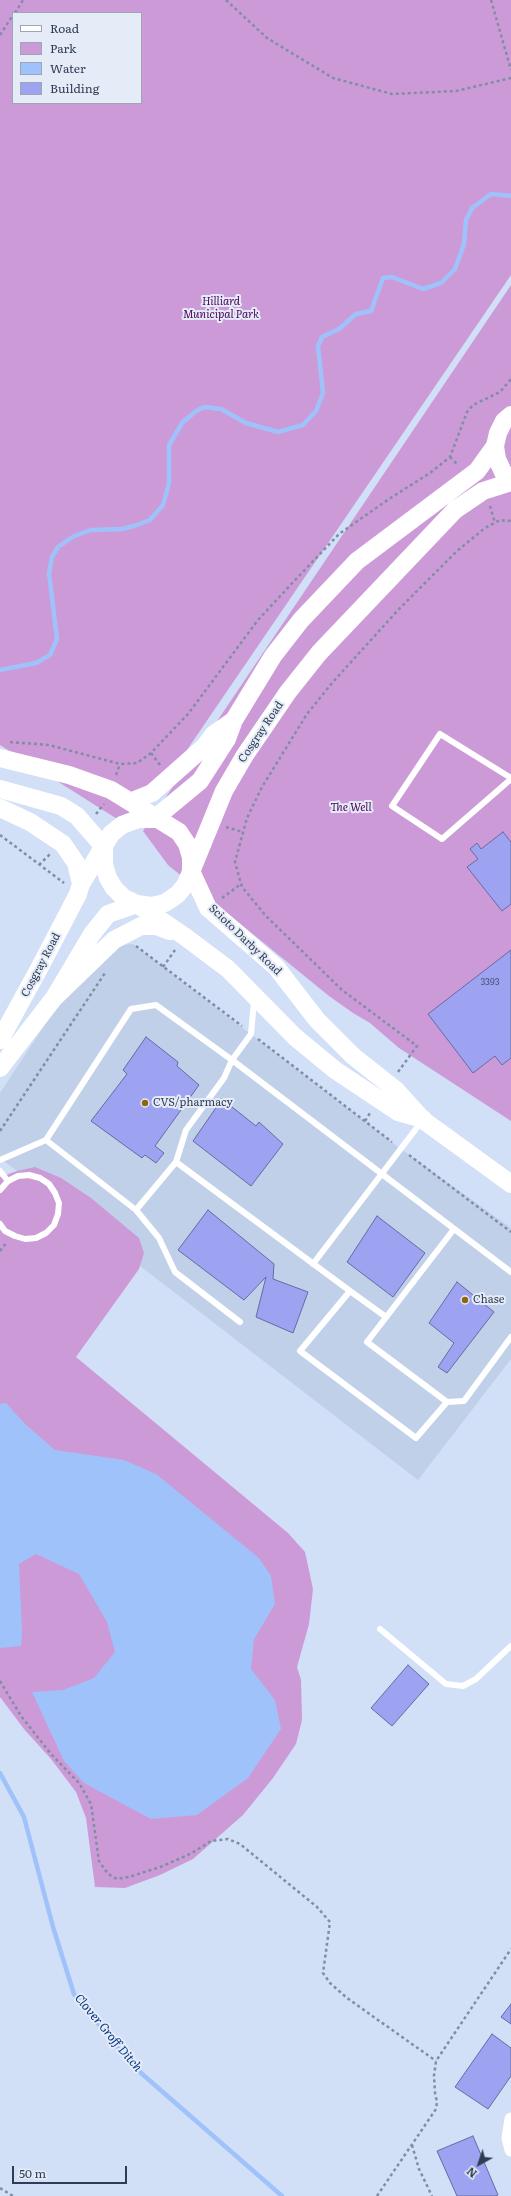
<!DOCTYPE html>
<style>
body{margin:0}
#map{position:relative;width:511px;height:2196px;overflow:hidden;background:#d1dff7;font-family:Literata,serif}
canvas{display:block}
.legend{position:absolute;left:12px;top:12px;width:130px;height:92px;box-sizing:border-box;background:#e5ecf8;border:1px solid #9ca6b6;margin:0;padding:5px 7px;list-style:none;font-size:12px;color:#2f3d54}
.legend li{display:flex;align-items:center;gap:8px;height:20px}
.legend b{width:20px;border:1px solid #9ca6b6}
.north{position:absolute;left:459px;top:2144px;width:40px;height:40px;-webkit-text-stroke:3px #e5ecf8;paint-order:stroke;rotate:220deg;font-size:11px;font-weight:700;line-height:16px;text-align:center;color:#2f3d54}
.north::after{content:'';display:block;margin:auto;width:14px;height:18px;background:#2f3d54;clip-path:polygon(50% 0,100% 100%,50% 72%,0 100%)}
.scale{position:absolute;left:12px;top:2166px;width:115px;height:18px;box-sizing:border-box;border:2px solid #2f3d54;border-top:0;padding-left:5px;font-size:12px;line-height:14px;white-space:nowrap;color:#2f3d54;-webkit-text-stroke:3px #e5ecf8;paint-order:stroke}
</style>
<div id="map">
<canvas width="511" height="2196"></canvas>
<ul class="legend">
<li><b style="height:5px;background:#fff"></b>Road</li>
<li><b style="height:11px;background:#cd9ad8"></b>Park</li>
<li><b style="height:11px;background:#9fc2fb"></b>Water</li>
<li><b style="height:11px;background:#9da3f0"></b>Building</li>
</ul>
<div class="north">N</div>
<div class="scale">50 m</div>
</div>
<script>
const ctx = document.querySelector('canvas').getContext('2d');
ctx.lineJoin = 'round';
function fill(path, color) { ctx.fillStyle = color; ctx.fill(path, 'evenodd'); }
const shape = rows => new Path2D(rows.map(r => 'M' + r).join(''));
function stroke(path, color, width, dash) { ctx.strokeStyle = color; ctx.lineWidth = width; ctx.lineCap = dash ? 'butt' : 'round'; ctx.setLineDash(dash || []); ctx.stroke(path); }
function drawText(font, color, halo, rows, align = 'center') {
  ctx.font = font + ' Literata,serif'; ctx.lineWidth = 4; ctx.setLineDash([]); ctx.textBaseline = 'middle'; ctx.strokeStyle = halo; ctx.fillStyle = color; for (const [text, x, y, turn = 0] of rows) {
    ctx.save(); ctx.translate(x, y); ctx.rotate((+turn || 0) * Math.PI / 180); ctx.textAlign = isNaN(turn) ? turn : align; if (halo) ctx.strokeText(text, 0, 0); ctx.fillText(text, 0, 0); ctx.restore();
  }
}
const built = shape([
 [133,944,401,1149,511,1228,511,1359,418,1480,0,1158,0,1093,96,947]
]);
const green = shape([
 [0,0,511,0,511,275,133,829,0,745],
 [13,13,141,13,141,103,13,103],
 [511,285,511,1121,399,1048,370,1023,353,1013,329,996,168,865,143,831],
 [35,1167,61,1178,91,1198,139,1238,144,1253,139,1269,76,1357,288,1533,305,1552,313,1589,309,1624,297,1667,301,1680,302,1720,296,1744,273,1778,243,1815,193,1859,160,1875,125,1888,95,1887,86,1818,76,1792,51,1759,24,1729,0,1697,0,1177,17,1171]
]);
const water = shape([
 [6,1403,25,1424,55,1450,124,1460,156,1474,259,1558,271,1576,275,1604,254,1639,251,1669,275,1700,281,1729,248,1778,197,1815,151,1819,84,1783,64,1761,32,1692,63,1690,94,1678,115,1652,107,1622,79,1574,36,1554,19,1564,22,1632,21,1646,0,1648,0,1404]
]);
const stream = shape([
 [0,670,36,663,50,655,57,639,49,573,52,557,58,547,74,536,91,530,122,529,134,526,150,520,163,505,169,483,169,445,182,423,196,411,204,407,221,409,246,423,278,432,303,425,316,411,323,393,318,346,322,337,339,329,356,314,371,311,383,278,392,277,423,289,441,283,455,269,464,244,466,220,472,208,491,194,511,196],
 [0,1773,24,1817,53,1927,74,1994,133,2066,282,2196]
]);
const building = shape([
 [503,832,511,842,511,904,502,911,467,867,478,859,470,849,477,843,481,849,503,832],
 [511,950,511,1058,502,1065,495,1056,473,1073,428,1014,511,950],
 [146,1037,178,1062,177,1066,199,1085,155,1146,164,1153,156,1163,145,1155,142,1158,91,1121,127,1074,123,1070,146,1037],
 [222,1099,256,1126,259,1122,283,1144,251,1186,193,1141,222,1099],
 [208,1210,274,1264,273,1279,308,1292,293,1333,256,1317,266,1277,244,1300,178,1250,208,1210],
 [377,1216,425,1253,393,1297,347,1262,377,1216],
 [457,1282,494,1312,447,1373,438,1367,454,1343,429,1323,457,1282],
 [408,1665,429,1684,392,1726,371,1708,408,1665],
 [511,2004,511,2024,501,2017,511,2004],
 [492,2034,511,2048,511,2076,488,2109,455,2087,492,2034],
 [473,2136,498,2195,495,2196,457,2196,437,2151,473,2136]
]);
const path = shape([
 [226,0,267,38,333,78,392,94,456,91,511,78],
 [491,0,511,70],
 [15,13,23,0],
 [0,35,13,15],
 [450,457,458,465],
 [490,506,495,523],
 [10,742,49,745,120,764,137,763,151,753,188,714,258,620,297,578,339,534,389,499,430,473,450,457,467,412,473,405,500,392,511,379],
 [151,753,160,765],
 [116,775,120,764],
 [96,814,104,804],
 [226,827,243,832],
 [0,835,64,883],
 [39,865,50,854],
 [222,898,241,884],
 [136,946,242,1026],
 [163,967,175,950],
 [258,1039,392,1142],
 [398,1072,417,1046,342,990,266,916,242,887,235,862,247,818,262,787,307,714,332,683,399,609,457,551,485,528,500,520,511,521],
 [365,1121,370,1113],
 [0,1131,105,973],
 [409,1155,511,1232],
 [0,1251,7,1242],
 [0,1681,21,1716,51,1754,79,1783,91,1804,99,1861,108,1874,117,1879,129,1877,163,1866,192,1853,211,1841,228,1839,240,1844,317,1907,330,1922,323,1973,330,1983,347,1998,436,2061],
 [412,2145,419,2169,432,2196],
 [0,2188,13,2196],
 [377,2196,436,2109,437,2102,435,2093,434,2076,436,2061,511,1949]
]);
const lane = shape([
 [511,778,440,734,392,806,442,839,511,779],
 [46,1140,136,1210,159,1238,175,1272,240,1322],
 [0,1160,46,1140,131,1009,156,1005,232,1060,511,1272],
 [176,1162,350,1291,300,1351,416,1438,447,1402,464,1401,511,1337],
 [0,1171,8,1181],
 [0,1190,8,1181,18,1176,29,1175,40,1178,49,1184,55,1193,59,1203,58,1214,54,1225,46,1233,36,1238,25,1239,15,1236,5,1231,0,1224],
 [136,1210,176,1162,186,1130,224,1078,232,1060,251,1034,254,1001],
 [313,1264,422,1121],
 [350,1291,386,1317],
 [447,1402,367,1342,454,1229],
 [380,1629,446,1684,463,1686,476,1679,511,1646]
]);
const street = shape([
 [511,2119,508,2138,511,2150]
]);
const secondary = shape([
 [511,415,504,421,498,433,495,446,497,459,503,472,511,480],
 [0,758,69,775,111,790,179,832,187,844,191,857,191,871,208,908,276,967,317,1020,353,1056,396,1090,423,1120,511,1184],
 [0,789,61,806,77,816,104,847,104,865,108,878,114,888,124,898,137,904,184,936,228,969,295,1037,335,1070,398,1112,423,1119],
 [132,801,152,793,204,747,214,734,234,720],
 [0,808,30,822,63,844,76,863,81,884],
 [54,998,92,934,108,914,137,904,151,906,165,903,178,894,186,884,224,791,245,755,288,692,319,653,455,510,483,491,511,482],
 [0,1040,41,965,78,894,81,884,111,834,122,825,138,819,154,819,200,781,227,739,234,720,273,656,301,620,357,561,477,471,495,446],
 [0,1068,54,998,114,940,141,926,156,926,170,931]
]);
const markers = [
 [145,1103,4,"#8f660c"],
 [465,1300,4,"#8f660c"]
];
const numberNames = [
 ["3393",490,982]
];
const parkNames = [
 ["Hilliard",221,302],
 ["Municipal Park",221,315],
 ["The Well",351,808]
];
const streetNames = [
 ["Cosgray Road",261,732,-56],
 ["Scioto Darby Road",245,940,44],
 ["Cosgray Road",41,965,-62]
];
const poiNames = [
 ["CVS/pharmacy",153,1103],
 ["Chase",473,1300]
];
const waterNames = [
 ["Clover Groff Ditch",108,2033,50]
];
fill(built, '#c0d0e9');
fill(green, '#cd9ad8');
fill(water, '#9fc2fb');
stroke(stream, '#9fc2fb', 4.5);
fill(building, '#9da3f0');
stroke(building, '#676aa4', 1);
stroke(path, '#808ea5', 2.5, [3, 3]);
stroke(lane, '#fff', 6);
stroke(street, '#fff', 13);
stroke(secondary, '#fff', 18);
for (const [x, y, r, color] of markers) { const dot = new Path2D(); dot.arc(x, y, r, 0, 2 * Math.PI); ctx.fillStyle = color; ctx.fill(dot); stroke(dot, '#e5ecf8', 1.5); }
drawText('9px', '#4a567b', null, numberNames);
drawText('italic 11px', '#4b0258', '#e5ecf8', parkNames);
drawText('11px', '#2f3d54', '#e5ecf8', streetNames);
drawText('11px', '#2f3d54', '#e5ecf8', poiNames, 'left');
drawText('italic 12px', '#043685', '#e5ecf8', waterNames);
</script>
